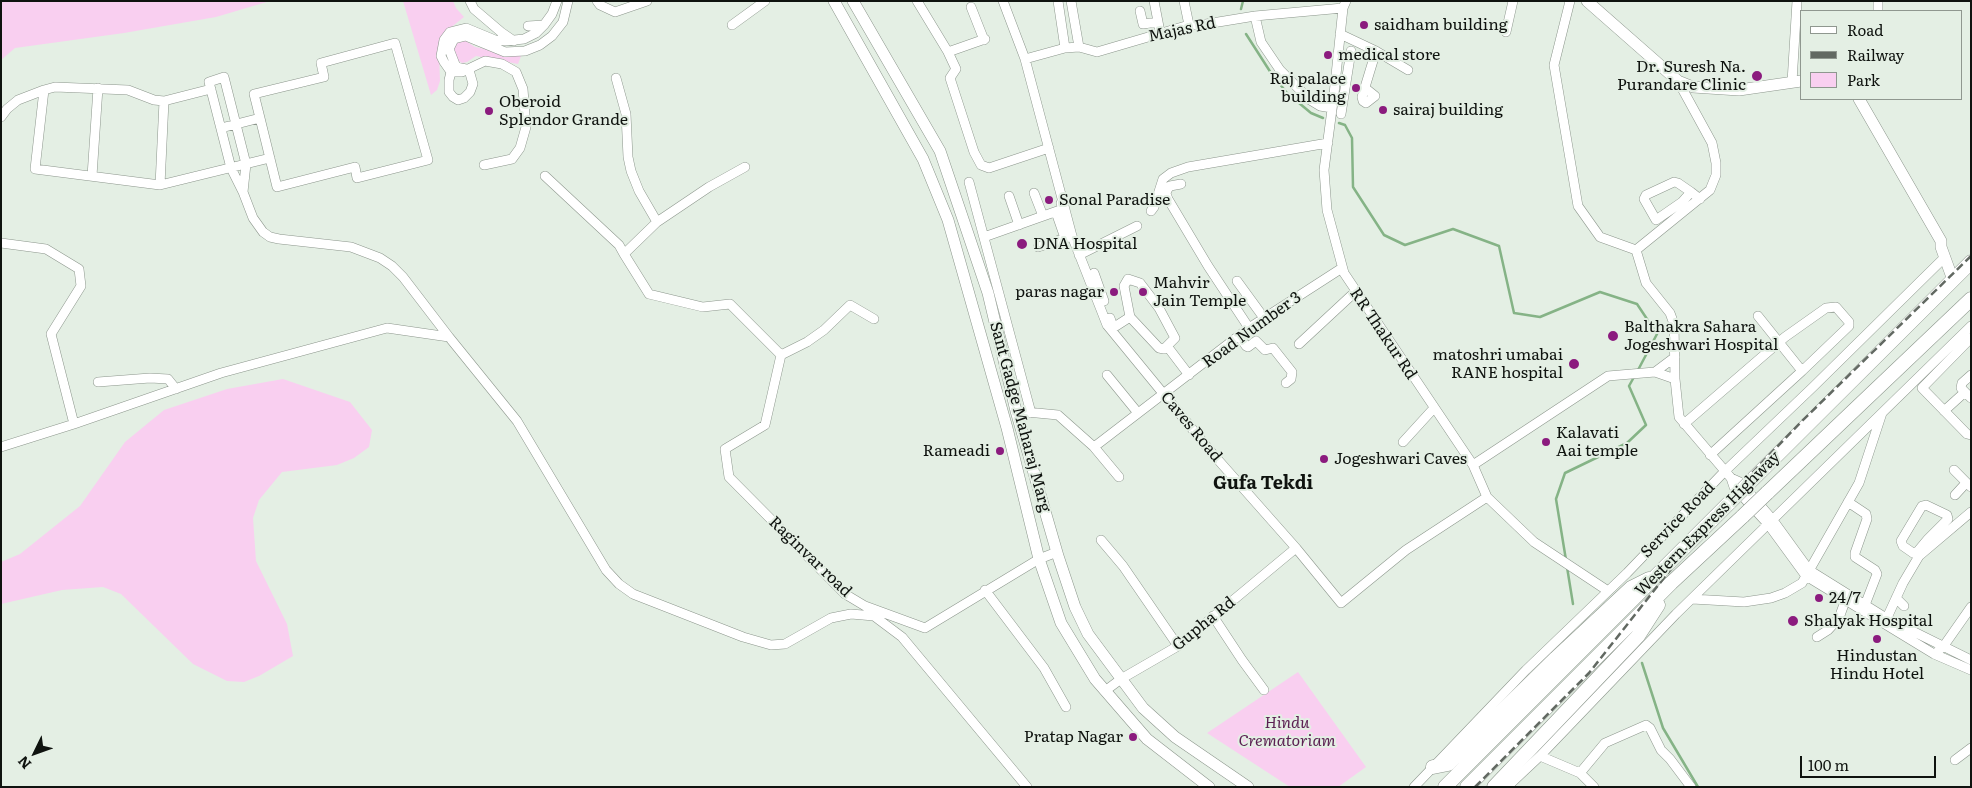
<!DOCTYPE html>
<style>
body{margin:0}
#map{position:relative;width:1972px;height:788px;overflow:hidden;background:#e4efe4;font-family:Literata,serif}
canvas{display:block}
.frame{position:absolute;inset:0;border:2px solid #0f130f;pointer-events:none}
.legend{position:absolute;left:1800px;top:10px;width:162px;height:90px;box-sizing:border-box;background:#e4efe4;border:1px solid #8f978f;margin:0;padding:6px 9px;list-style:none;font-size:15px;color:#0f130f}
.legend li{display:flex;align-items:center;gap:10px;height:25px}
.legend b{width:25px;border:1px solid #8f978f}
.north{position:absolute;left:10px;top:728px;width:50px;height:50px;-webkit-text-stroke:4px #e4efe4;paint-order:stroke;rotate:228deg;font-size:14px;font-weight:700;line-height:20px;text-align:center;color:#0f130f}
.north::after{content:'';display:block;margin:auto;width:18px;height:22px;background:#0f130f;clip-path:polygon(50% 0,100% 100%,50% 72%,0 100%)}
.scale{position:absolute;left:1800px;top:756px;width:136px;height:22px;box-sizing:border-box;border:2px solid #0f130f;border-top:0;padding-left:6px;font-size:15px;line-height:18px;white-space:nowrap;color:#0f130f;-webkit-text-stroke:4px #e4efe4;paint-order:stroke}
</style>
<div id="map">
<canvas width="1972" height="788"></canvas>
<div class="frame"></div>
<ul class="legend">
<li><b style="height:6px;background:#fff"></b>Road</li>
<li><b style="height:6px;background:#626962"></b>Railway</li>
<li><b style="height:14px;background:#f9cff0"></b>Park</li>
</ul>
<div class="north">N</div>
<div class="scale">100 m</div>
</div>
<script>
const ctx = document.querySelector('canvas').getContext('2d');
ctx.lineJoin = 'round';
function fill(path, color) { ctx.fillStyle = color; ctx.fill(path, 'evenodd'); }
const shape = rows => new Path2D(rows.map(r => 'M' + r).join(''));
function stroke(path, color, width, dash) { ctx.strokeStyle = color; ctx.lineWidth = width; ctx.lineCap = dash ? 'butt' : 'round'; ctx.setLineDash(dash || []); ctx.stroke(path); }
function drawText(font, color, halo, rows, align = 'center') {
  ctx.font = font + ' Literata,serif'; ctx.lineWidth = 4; ctx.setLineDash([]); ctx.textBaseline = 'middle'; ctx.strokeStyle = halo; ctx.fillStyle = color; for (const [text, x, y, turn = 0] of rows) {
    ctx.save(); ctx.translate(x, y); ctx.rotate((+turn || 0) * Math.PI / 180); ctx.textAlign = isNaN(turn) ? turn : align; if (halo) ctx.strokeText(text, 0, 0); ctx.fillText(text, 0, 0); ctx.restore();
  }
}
const green = shape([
 [1,1,270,1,216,17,124,33,15,48,1,60],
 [403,1,453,1,456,8,464,17,444,33,439,55,440,81,437,90,431,95],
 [460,41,466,41,475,47,521,56,518,64,476,56,467,62,462,63,457,60,453,48,456,42],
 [283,379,350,402,372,430,369,447,354,458,337,465,282,472,259,500,253,518,256,561,287,624,293,656,259,676,244,682,227,681,193,664,121,594,103,587,62,590,1,604,1,562,20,554,80,506,125,442,164,410,227,389],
 [1298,672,1366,767,1338,787,1290,787,1207,733]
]);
const stream = shape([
 [1241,9,1243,1],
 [1246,34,1271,73,1287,93,1311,113,1323,118],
 [1339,123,1345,125,1352,138,1353,187,1384,235,1405,245,1453,229,1499,246,1514,313,1540,317,1600,292,1637,304,1657,334,1637,372],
 [1566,560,1556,499,1565,473,1627,443,1646,425,1629,386,1634,377],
 [1567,567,1573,604],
 [1642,663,1663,728,1698,787]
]);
const minor = shape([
 [470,1,474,9,501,32,514,41],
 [597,1,600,5,615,12,647,1],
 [917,1,948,52,956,69,950,78,974,152,981,165,989,168,1049,148],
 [1003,1,1025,59,1072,236,1107,325,1212,453,1296,548,1341,603,1406,550,1487,497],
 [1058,1,1065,48],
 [1071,1,1079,47],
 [1154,1,1160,32],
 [1184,1,1189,25],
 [1346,1,1343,8,1334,94,1324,170,1327,210,1344,273,1473,465,1487,497,1534,542,1608,591],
 [1570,1,1554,65,1578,206,1600,237,1636,250],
 [971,7,984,40],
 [1140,11,1143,24,1158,22],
 [1878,11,1878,1],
 [1255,16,1261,42,1280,70,1310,100,1320,106,1332,108],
 [732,25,765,1],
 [528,26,544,25],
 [1506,32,1513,1],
 [1340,34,1376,51,1408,70],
 [948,52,985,39],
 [1025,59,1065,48,1079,47,1097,52,1189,25,1200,25,1255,16,1343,8],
 [466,69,456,67,449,49,454,39,466,36,505,52,525,51,540,45,552,36,563,22,568,1],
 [451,72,449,80,449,92,453,97,458,100,464,98,470,92,473,84,469,70],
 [616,78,626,114,628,157,631,171,639,191,657,222],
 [1678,81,1712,143,1716,163,1716,175,1710,190,1636,250,1646,283,1670,313,1674,324,1675,379,1679,417,1725,471,1731,478,1740,482,1772,519,1809,570,1886,618,1971,660],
 [1792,82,1797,1],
 [1365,88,1375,96,1366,103,1363,101,1362,97,1376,51],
 [211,89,164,101,154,100,128,90,55,87,44,90,35,169,160,185,270,158],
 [1341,114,1351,51],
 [1,117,7,109,18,100,44,90],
 [221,128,260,118,254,94,324,77,321,63,395,43,428,160,357,178,355,167,277,187,260,118],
 [484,165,512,159,520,148,526,127,523,89,516,72,502,64,485,61,462,72,451,72,444,62,441,56,444,40,450,32,466,28,495,40,505,41,524,39,536,33,544,25,552,14,557,1],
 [745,167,709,187,657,222,624,254,649,294,703,307,730,304,781,355],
 [92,176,98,88],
 [545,176,619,245,624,254],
 [969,182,1031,413],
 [1181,184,1170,186,1167,190,1166,194,1168,199,1208,266,1249,328],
 [160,185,164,101],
 [243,192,231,168,209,82,224,77,246,164,243,192,253,218,263,232,270,237,279,239,351,247,380,258,392,266,403,277,449,337],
 [1691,192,1682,202,1656,220,1644,199,1646,195,1674,182,1678,183,1691,192,1700,199],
 [1034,193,1043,216],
 [1009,196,1019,225],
 [1151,211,1154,207,1163,179,1171,173,1188,167,1328,143],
 [1057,215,1065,238],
 [984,237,1063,209,1061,203],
 [1,243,46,249,79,269,81,286,51,334,74,424],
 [1038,247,1072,236],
 [1079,255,1137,226],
 [1094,273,1104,301],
 [1237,281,1264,318],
 [1110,318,1112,324,1116,326,1130,317],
 [1239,336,1246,346,1248,347,1256,341,1265,350,1273,348,1292,372,1291,379,1286,383],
 [1971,338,1922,388,1967,434,1971,435],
 [1299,344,1355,292],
 [1167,346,1175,338,1159,308,1140,283,1128,279,1124,286,1130,317,1159,348,1164,349,1167,346,1189,375],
 [781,355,765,425,725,449,729,477,845,594,865,606,925,628,1039,559,1057,552],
 [781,355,807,342,824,330,850,305,874,319],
 [1655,372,1675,357],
 [1107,375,1138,413],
 [1971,375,1962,383,1961,388,1971,398],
 [98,382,150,378,168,379,176,389],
 [1016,411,1058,415,1094,447,1249,328,1342,268],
 [1944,411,1965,392],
 [1684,424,1785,337,1826,308,1836,307,1849,322,1849,326,1802,371],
 [1403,442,1434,408],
 [1,447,74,424,221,373,387,328,449,337,517,421,606,570,619,584,633,594,743,637,771,645,785,644,831,618,851,614,874,616,902,637,1027,787],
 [1094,447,1119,477],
 [1710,455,1802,371,1758,316],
 [1473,465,1608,376,1655,372,1675,379],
 [1954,470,1971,487],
 [1731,478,1734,487,1768,524,1806,576,1934,654,1971,670],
 [1955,495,1966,483],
 [1848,502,1866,514,1867,519,1855,553,1855,557,1875,570,1877,574,1865,605],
 [1928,539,1948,519,1947,515,1926,505,1922,506,1901,541,1903,546,1913,553,1918,551,1928,539,1932,545],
 [1101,540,1123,566,1178,646],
 [985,590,1044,668,1066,707],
 [1896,598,1904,606],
 [1692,599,1744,602,1771,598,1785,593,1802,583,1859,483,1882,413],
 [1213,616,1242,660,1264,690],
 [1885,622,1903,583,1919,556,1971,512],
 [1817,637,1828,630,1839,618,1847,596],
 [1938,651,1943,647,1971,607],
 [1105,691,1121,679,1178,646,1296,548],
 [1540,756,1580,773,1594,787],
 [1955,760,1971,748],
 [1580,773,1605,743,1646,725,1650,728,1661,750,1670,759,1691,787],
 [1414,787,1526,670,1627,573,1725,471,1813,387,1945,257],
 [1507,787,1540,756,1676,614,1971,326]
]);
const major = shape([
 [834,1,923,159,948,220,1007,428,1039,559,1061,623,1095,679,1147,739,1209,787],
 [853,1,940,151,988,293,1016,411,1058,556,1075,607,1088,634,1143,708,1175,737,1248,787],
 [1587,1,1678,81,1693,87,1739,90,1801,81],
 [1859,99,1941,241,1941,247,1953,280]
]);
const highway = shape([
 [1749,483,1971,262],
 [1767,493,1971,299],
 [1433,767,1448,764,1556,658,1631,588,1649,579],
 [1445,787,1730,502],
 [1467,787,1671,583,1743,516],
 [1494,787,1638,636,1658,605]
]);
const rail = shape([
 [1475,787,1589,673,1723,503,1800,423,1971,256]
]);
const highwayBridge = shape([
 [1730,502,1749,483],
 [1743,516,1767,493]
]);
const markers = [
 [1364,25,5,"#8b1b7e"],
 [1328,55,5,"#8b1b7e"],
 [1757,76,6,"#8b1b7e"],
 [1356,88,5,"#8b1b7e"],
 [1383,110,5,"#8b1b7e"],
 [489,111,5,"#8b1b7e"],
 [1049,200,5,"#8b1b7e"],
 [1022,244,6,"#8b1b7e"],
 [1114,292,5,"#8b1b7e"],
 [1143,292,5,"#8b1b7e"],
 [1613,336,6,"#8b1b7e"],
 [1574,364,6,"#8b1b7e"],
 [1546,442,5,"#8b1b7e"],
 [1000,451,5,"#8b1b7e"],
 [1324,459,5,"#8b1b7e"],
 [1819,598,5,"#8b1b7e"],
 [1793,621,6,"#8b1b7e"],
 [1877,639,5,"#8b1b7e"],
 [1133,737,5,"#8b1b7e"]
];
const poiNames = [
 ["saidham building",1374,25],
 ["medical store",1338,55],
 ["Dr. Suresh Na.",1746,67,"right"],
 ["Purandare Clinic",1746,85,"right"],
 ["Raj palace",1346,79,"right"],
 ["building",1346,97,"right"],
 ["Oberoid",499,102],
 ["Splendor Grande",499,120],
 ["sairaj building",1393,110],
 ["Sonal Paradise",1059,200],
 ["DNA Hospital",1033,244],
 ["Mahvir",1153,283],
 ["Jain Temple",1153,301],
 ["paras nagar",1104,292,"right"],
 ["Balthakra Sahara",1624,327],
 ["Jogeshwari Hospital",1624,345],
 ["matoshri umabai",1563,355,"right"],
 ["RANE hospital",1563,373,"right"],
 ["Kalavati",1556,433],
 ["Aai temple",1556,451],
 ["Rameadi",990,451,"right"],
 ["Jogeshwari Caves",1334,459],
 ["24/7",1829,598],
 ["Shalyak Hospital",1804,621],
 ["Hindustan",1877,656,"center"],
 ["Hindu Hotel",1877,674,"center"],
 ["Pratap Nagar",1123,737,"right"]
];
const streetNames = [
 ["Majas Rd",1182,30,-12],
 ["Road Number 3",1252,330,-36],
 ["RR Thakur Rd",1383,334,56],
 ["Sant Gadge Maharaj Marg",1020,417,75],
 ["Caves Road",1191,427,50],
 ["Service Road",1678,520,-46],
 ["Western Express Highway",1708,524,-45],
 ["Raginvar road",810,557,44],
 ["Gupha Rd",1204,624,-39]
];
const parkNames = [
 ["Hindu",1287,723],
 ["Crematoriam",1287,741]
];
const neighbourhoodNames = [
 ["Gufa Tekdi",1263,484]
];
fill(green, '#f9cff0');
stroke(stream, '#85b386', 2.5);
stroke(minor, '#8c968c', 10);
stroke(major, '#8c968c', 12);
stroke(highway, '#8c968c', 15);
stroke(minor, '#fff', 9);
stroke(major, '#fff', 11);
stroke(highway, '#fff', 14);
stroke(rail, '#626962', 2.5, [8, 4]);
stroke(highwayBridge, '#8c968c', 15, []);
stroke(highwayBridge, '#fff', 14);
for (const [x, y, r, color] of markers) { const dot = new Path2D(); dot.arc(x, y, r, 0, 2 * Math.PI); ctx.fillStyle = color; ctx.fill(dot); stroke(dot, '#e4efe4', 2); }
drawText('16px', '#0f130f', '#e4efe4', poiNames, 'left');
drawText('16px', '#0f130f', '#e4efe4', streetNames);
drawText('italic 16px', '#5b1f52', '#e4efe4', parkNames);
drawText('bold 18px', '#0f130f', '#e4efe4', neighbourhoodNames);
</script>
